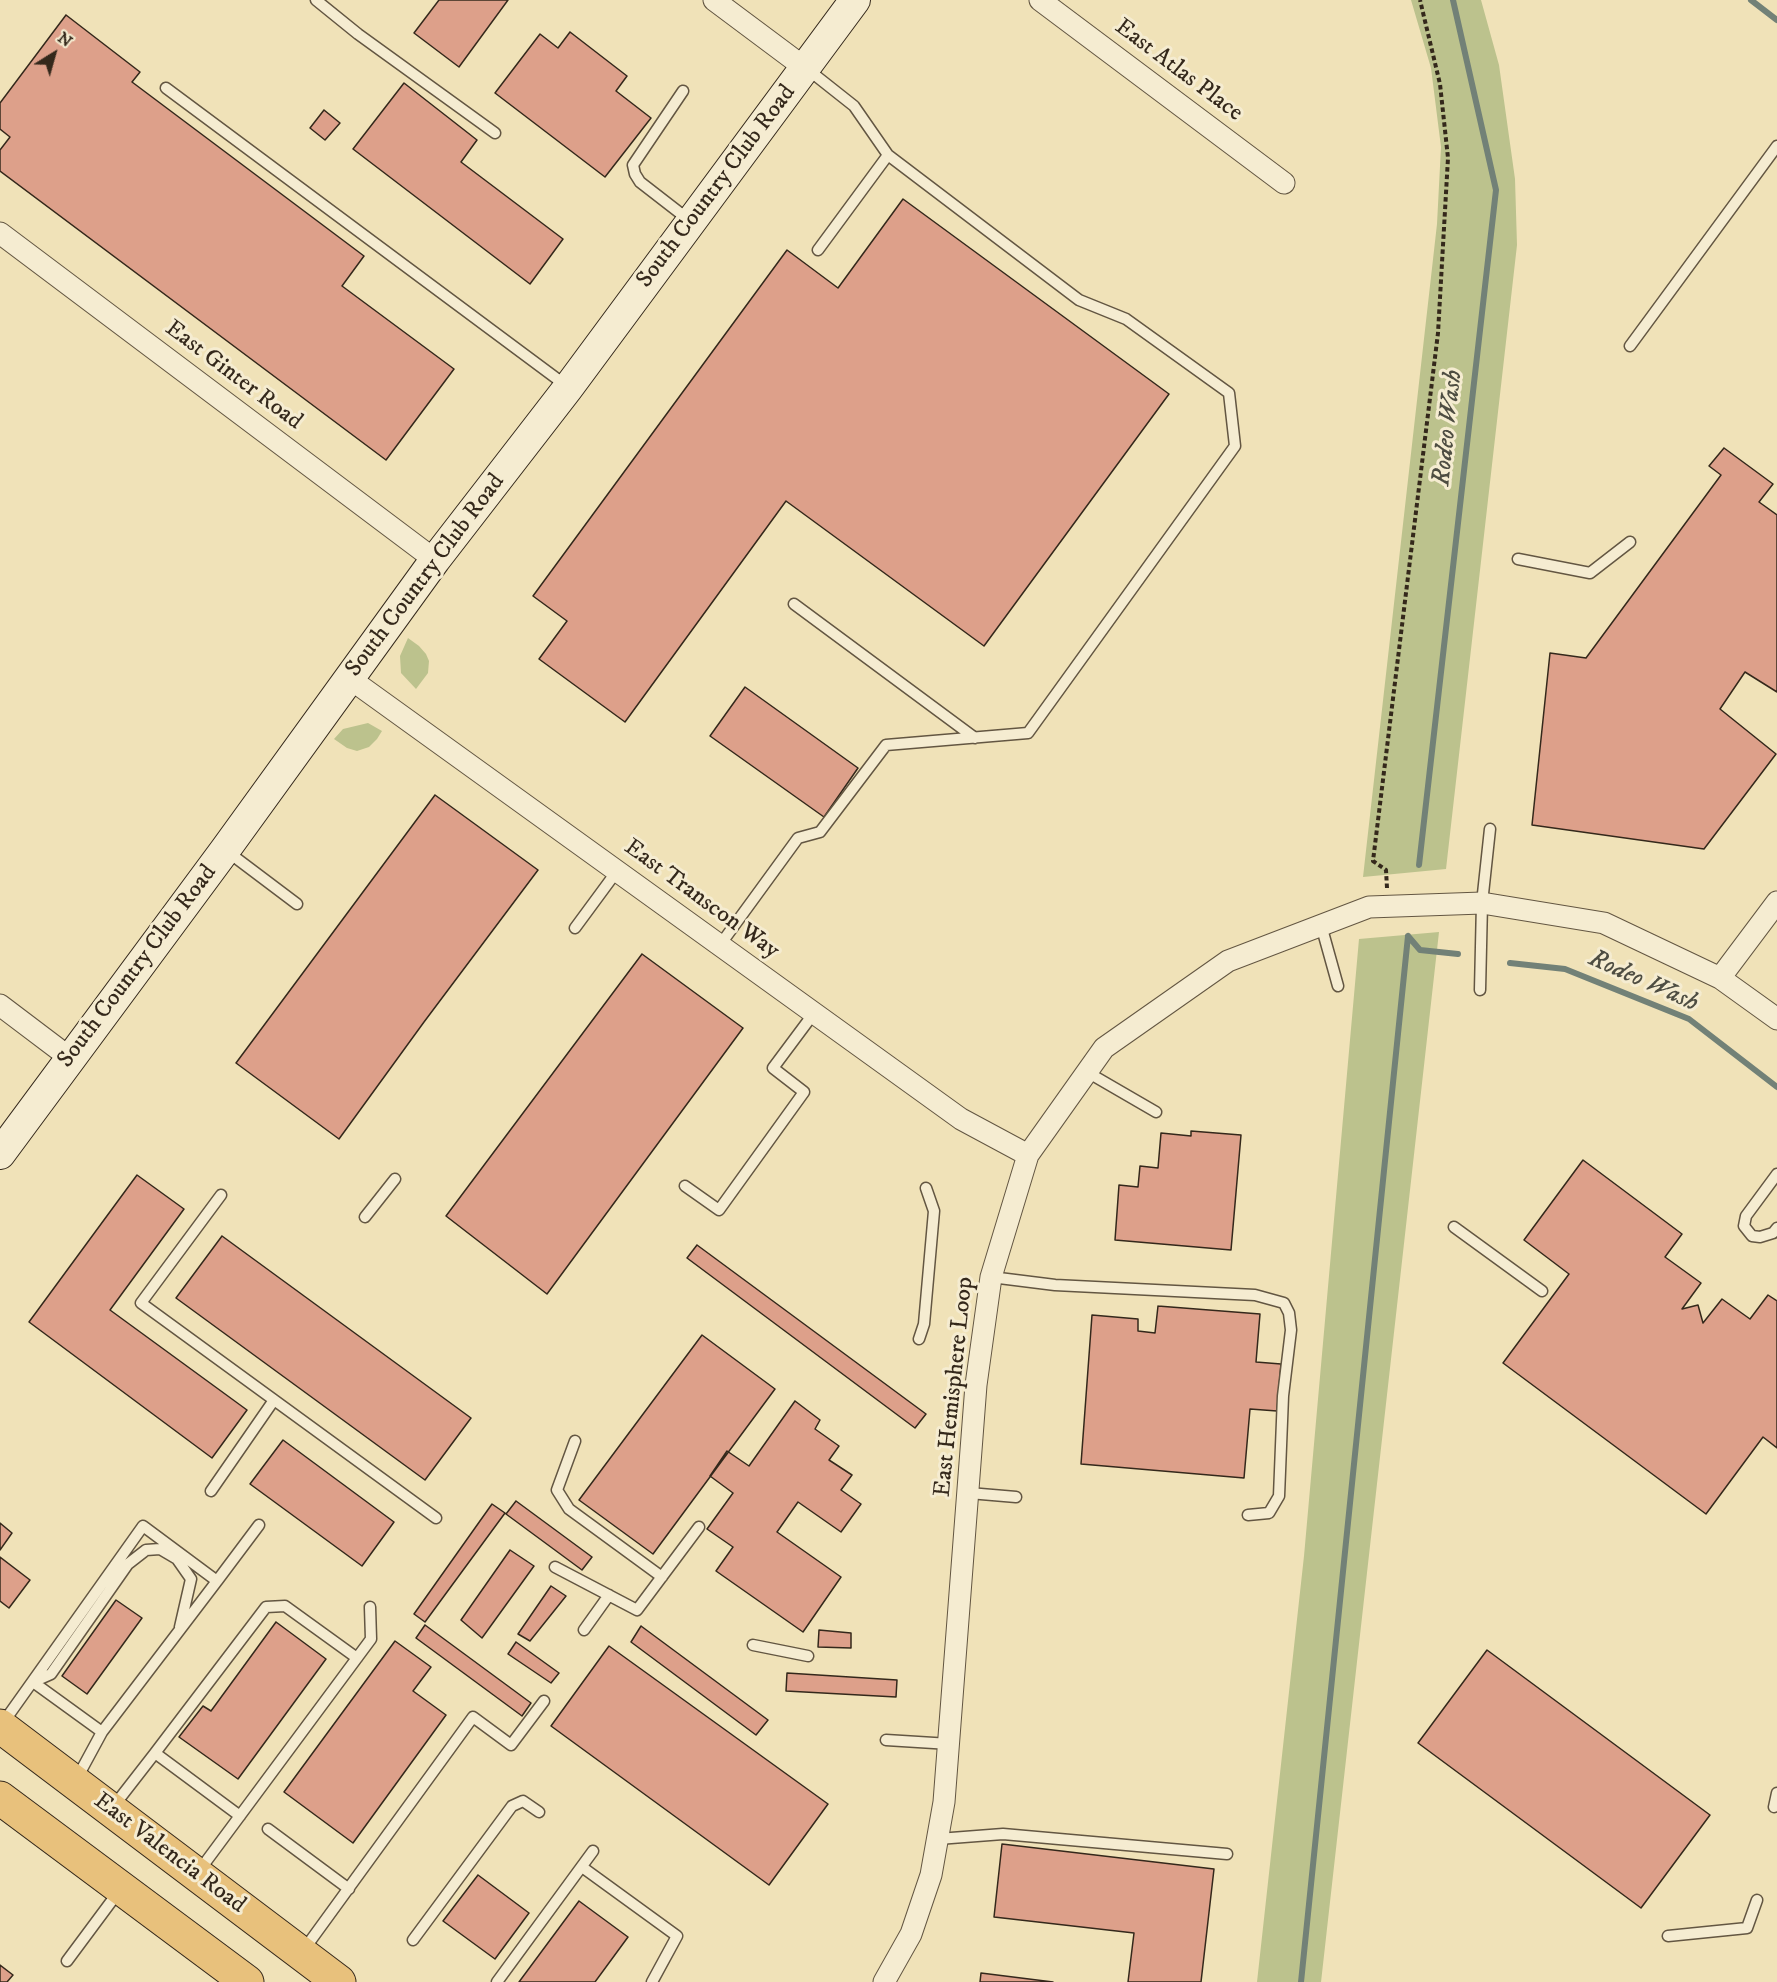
<!DOCTYPE html>
<style>
body{margin:0}
#map{position:relative;width:1777px;height:1982px;overflow:hidden;background:#f0e2b8;font-family:"IM FELL DW Pica",serif}
canvas{display:block}
.north{position:absolute;left:24px;top:24px;width:60px;height:60px;-webkit-text-stroke:4px #f5ecd1;paint-order:stroke;rotate:37deg;font-size:16px;font-weight:700;line-height:24px;text-align:center;color:#34281b}
.north::after{content:'';display:block;margin:auto;width:21px;height:27px;background:#34281b;clip-path:polygon(50% 0,100% 100%,50% 72%,0 100%)}
</style>
<div id="map">
<canvas width="1777" height="1982"></canvas>
<div class="north">N</div>
</div>
<script>
const ctx = document.querySelector('canvas').getContext('2d');
ctx.lineJoin = 'round';
function fill(path, color) { ctx.fillStyle = color; ctx.fill(path, 'evenodd'); }
const shape = rows => new Path2D(rows.map(r => 'M' + r).join(''));
function stroke(path, color, width, dash) { ctx.strokeStyle = color; ctx.lineWidth = width; ctx.lineCap = dash ? 'butt' : 'round'; ctx.setLineDash(dash || []); ctx.stroke(path); }
function drawText(font, color, halo, rows, align = 'center') {
  ctx.font = font + ' "IM FELL DW Pica",serif'; ctx.lineWidth = 6; ctx.setLineDash([]); ctx.textBaseline = 'middle'; ctx.strokeStyle = halo; ctx.fillStyle = color; for (const [text, x, y, turn = 0] of rows) {
    ctx.save(); ctx.translate(x, y); ctx.rotate((+turn || 0) * Math.PI / 180); ctx.textAlign = isNaN(turn) ? turn : align; if (halo) ctx.strokeText(text, 0, 0); ctx.fillText(text, 0, 0); ctx.restore();
  }
}
const green = shape([
 [1411,0,1481,0,1499,65,1515,179,1517,245,1446,869,1363,877,1437,224,1441,147,1431,68],
 [408,638,419,646,426,654,429,661,428,673,416,689,401,673,400,656],
 [368,723,382,731,377,739,369,747,357,751,347,748,334,739,343,729],
 [1439,932,1321,1982,1257,1982,1304,1556,1359,939]
]);
const stream = shape([
 [1751,0,1777,20],
 [1419,865,1496,190,1453,0],
 [1408,936,1420,950,1458,954],
 [1510,963,1565,969,1689,1019,1777,1087],
 [1301,1982,1408,936]
]);
const building = shape([
 [439,0,508,0,459,67,414,33,439,0],
 [66,15,140,72,132,82,364,256,342,286,454,369,386,460,0,171,0,150,10,137,0,129,0,103,66,15],
 [570,32,627,76,616,91,651,118,605,177,495,93,540,34,558,48,570,32],
 [404,83,477,140,461,162,563,239,530,284,353,149,404,83],
 [324,110,340,123,325,140,310,128,324,110],
 [903,199,1169,394,984,646,786,501,625,722,539,659,567,621,533,596,787,250,838,288,903,199],
 [1724,448,1773,484,1759,502,1777,515,1777,692,1745,672,1720,709,1776,754,1704,849,1532,825,1550,653,1586,658,1721,475,1709,466,1724,448],
 [745,687,858,768,824,817,710,736,745,687],
 [435,795,538,870,424,1022,339,1139,236,1063,435,795],
 [642,954,743,1028,547,1294,446,1216,642,954],
 [1191,1131,1241,1135,1231,1250,1115,1240,1119,1185,1138,1187,1140,1166,1158,1168,1161,1133,1191,1136,1191,1131],
 [1583,1160,1682,1234,1665,1257,1701,1283,1682,1309,1698,1305,1703,1323,1722,1299,1750,1319,1768,1295,1777,1301,1777,1448,1763,1437,1706,1514,1503,1363,1569,1274,1524,1240,1583,1160],
 [137,1175,184,1209,110,1310,247,1410,212,1458,29,1322,137,1175],
 [222,1236,471,1418,425,1480,176,1298,222,1236],
 [697,1245,926,1414,915,1428,687,1258,697,1245],
 [1158,1306,1260,1314,1256,1362,1281,1364,1277,1411,1250,1409,1244,1478,1081,1464,1092,1315,1138,1319,1138,1331,1155,1333,1158,1306],
 [702,1335,775,1389,653,1554,579,1500,702,1335],
 [795,1401,820,1420,815,1429,839,1446,829,1460,852,1475,841,1490,861,1504,841,1532,798,1502,777,1532,841,1577,803,1632,716,1571,733,1547,707,1529,733,1493,710,1476,727,1451,749,1466,795,1401],
 [283,1440,394,1522,362,1566,250,1484,283,1440],
 [516,1501,592,1557,582,1570,506,1514,516,1501],
 [492,1504,505,1513,425,1622,414,1614,492,1504],
 [0,1523,12,1533,0,1550,0,1523],
 [510,1550,534,1566,482,1638,461,1620,510,1550],
 [0,1557,30,1580,9,1608,0,1601,0,1557],
 [551,1586,566,1596,530,1641,518,1634,551,1586],
 [116,1600,142,1618,87,1694,62,1676,116,1600],
 [276,1622,326,1659,238,1779,179,1737,203,1706,211,1711,276,1622],
 [425,1625,531,1703,522,1716,416,1638,425,1625],
 [641,1626,768,1720,756,1735,631,1642,641,1626],
 [819,1630,851,1633,851,1648,818,1647,819,1630],
 [395,1641,431,1667,413,1691,446,1715,353,1843,284,1792,395,1641],
 [516,1642,559,1673,551,1683,508,1654,516,1642],
 [609,1646,828,1804,769,1885,551,1726,609,1646],
 [1487,1650,1710,1815,1641,1908,1418,1743,1487,1650],
 [787,1673,897,1680,896,1697,786,1691,787,1673],
 [1002,1844,1214,1869,1201,1982,1128,1982,1134,1933,994,1917,1002,1844],
 [478,1875,529,1913,495,1959,443,1921,478,1875],
 [579,1901,628,1937,595,1982,519,1982,579,1901],
 [0,1965,13,1975,7,1982,0,1982,0,1965],
 [981,1973,1053,1982,980,1982,981,1973]
]);
const path = shape([
 [1387,888,1386,870,1373,861,1438,333,1448,158,1440,84,1420,0]
]);
const lane = shape([
 [316,0,358,34,495,133],
 [166,88,568,387],
 [683,91,633,165,635,174,640,182,689,220],
 [818,250,888,155],
 [1630,346,1777,146],
 [1518,559,1590,573,1630,542],
 [794,604,975,738],
 [228,852,297,904],
 [1321,925,1338,986],
 [575,928,617,871],
 [720,945,798,838,820,832,886,745,1028,733,1235,446,1229,393,1126,319,1079,300,888,155,854,106,806,68],
 [1480,990,1482,903,1490,829],
 [1087,1072,1156,1112],
 [1777,1174,1746,1216,1744,1226,1752,1236,1760,1237,1773,1233,1777,1228],
 [685,1186,719,1210,804,1092,773,1068,814,1013],
 [221,1195,141,1303,436,1518],
 [365,1217,395,1179],
 [1454,1227,1542,1291],
 [991,1277,1055,1285,1255,1295,1284,1303,1289,1313,1291,1330,1283,1396,1279,1496,1269,1513,1248,1515],
 [919,1339,924,1324,934,1211,926,1188],
 [575,1441,557,1490,569,1509,662,1577],
 [211,1491,274,1400],
 [969,1493,1016,1497],
 [555,1567,637,1610,699,1527],
 [217,1581,259,1525],
 [584,1630,609,1595],
 [753,1645,808,1656],
 [33,1682,51,1674,128,1564,146,1550,160,1549,177,1559,191,1579,180,1627],
 [33,1682,102,1732],
 [3,1723,143,1526,217,1581,102,1732,76,1780],
 [886,1740,950,1744],
 [155,1753,266,1607,285,1606,357,1658],
 [113,1807,155,1753,240,1816],
 [1774,1807,1777,1793],
 [268,1829,349,1889],
 [938,1839,1003,1834,1227,1854],
 [582,1867,677,1936,652,1982],
 [199,1871,371,1639,370,1607],
 [1668,1936,1747,1928,1757,1900],
 [413,1940,512,1806,523,1801,539,1812],
 [303,1951,473,1717,511,1745,544,1701],
 [67,1961,119,1891],
 [497,1982,593,1851]
]);
const street = shape([
 [714,0,805,68],
 [1040,0,1284,183],
 [0,233,435,560],
 [349,678,961,1119,1028,1155],
 [1720,978,1777,902],
 [0,1005,70,1058],
 [884,1982,911,1934,931,1875,944,1802,976,1385,991,1277,1028,1155,1104,1048,1228,961,1369,907,1482,903,1604,923,1720,978,1777,1019]
]);
const secondary = shape([
 [0,1154,225,850,435,560,568,388,855,0]
]);
const primary = shape([
 [0,1726,339,1982],
 [0,1798,247,1982]
]);
const streetNames = [
 ["East Atlas Place",1178,71,37],
 ["South Country Club Road",717,187,-53],
 ["East Ginter Road",233,376,37],
 ["South Country Club Road",426,576,-53],
 ["East Transcon Way",701,900,36],
 ["South Country Club Road",138,967,-53],
 ["East Hemisphere Loop",955,1387,-84],
 ["East Valencia Road",169,1854,37]
];
const waterNames = [
 ["Rodeo Wash",1449,428,-84],
 ["Rodeo Wash",1643,982,24]
];
fill(green, '#bcc28d');
stroke(stream, '#728177', 6);
fill(building, '#dda08a');
stroke(building, '#34281b', 1.5);
stroke(lane, '#635642', 13);
stroke(street, '#635642', 23);
stroke(secondary, '#34281b', 32);
stroke(primary, '#34281b', 35);
stroke(path, '#34281b', 4, [4.5, 3]);
stroke(lane, '#f5ecd1', 10);
stroke(street, '#f5ecd1', 21);
stroke(secondary, '#f5ecd1', 30);
stroke(primary, '#e8c17c', 33);
drawText('24px', '#34281b', '#f5ecd1', streetNames);
drawText('italic 26px', '#4e4d42', '#f5ecd1', waterNames);
</script>
